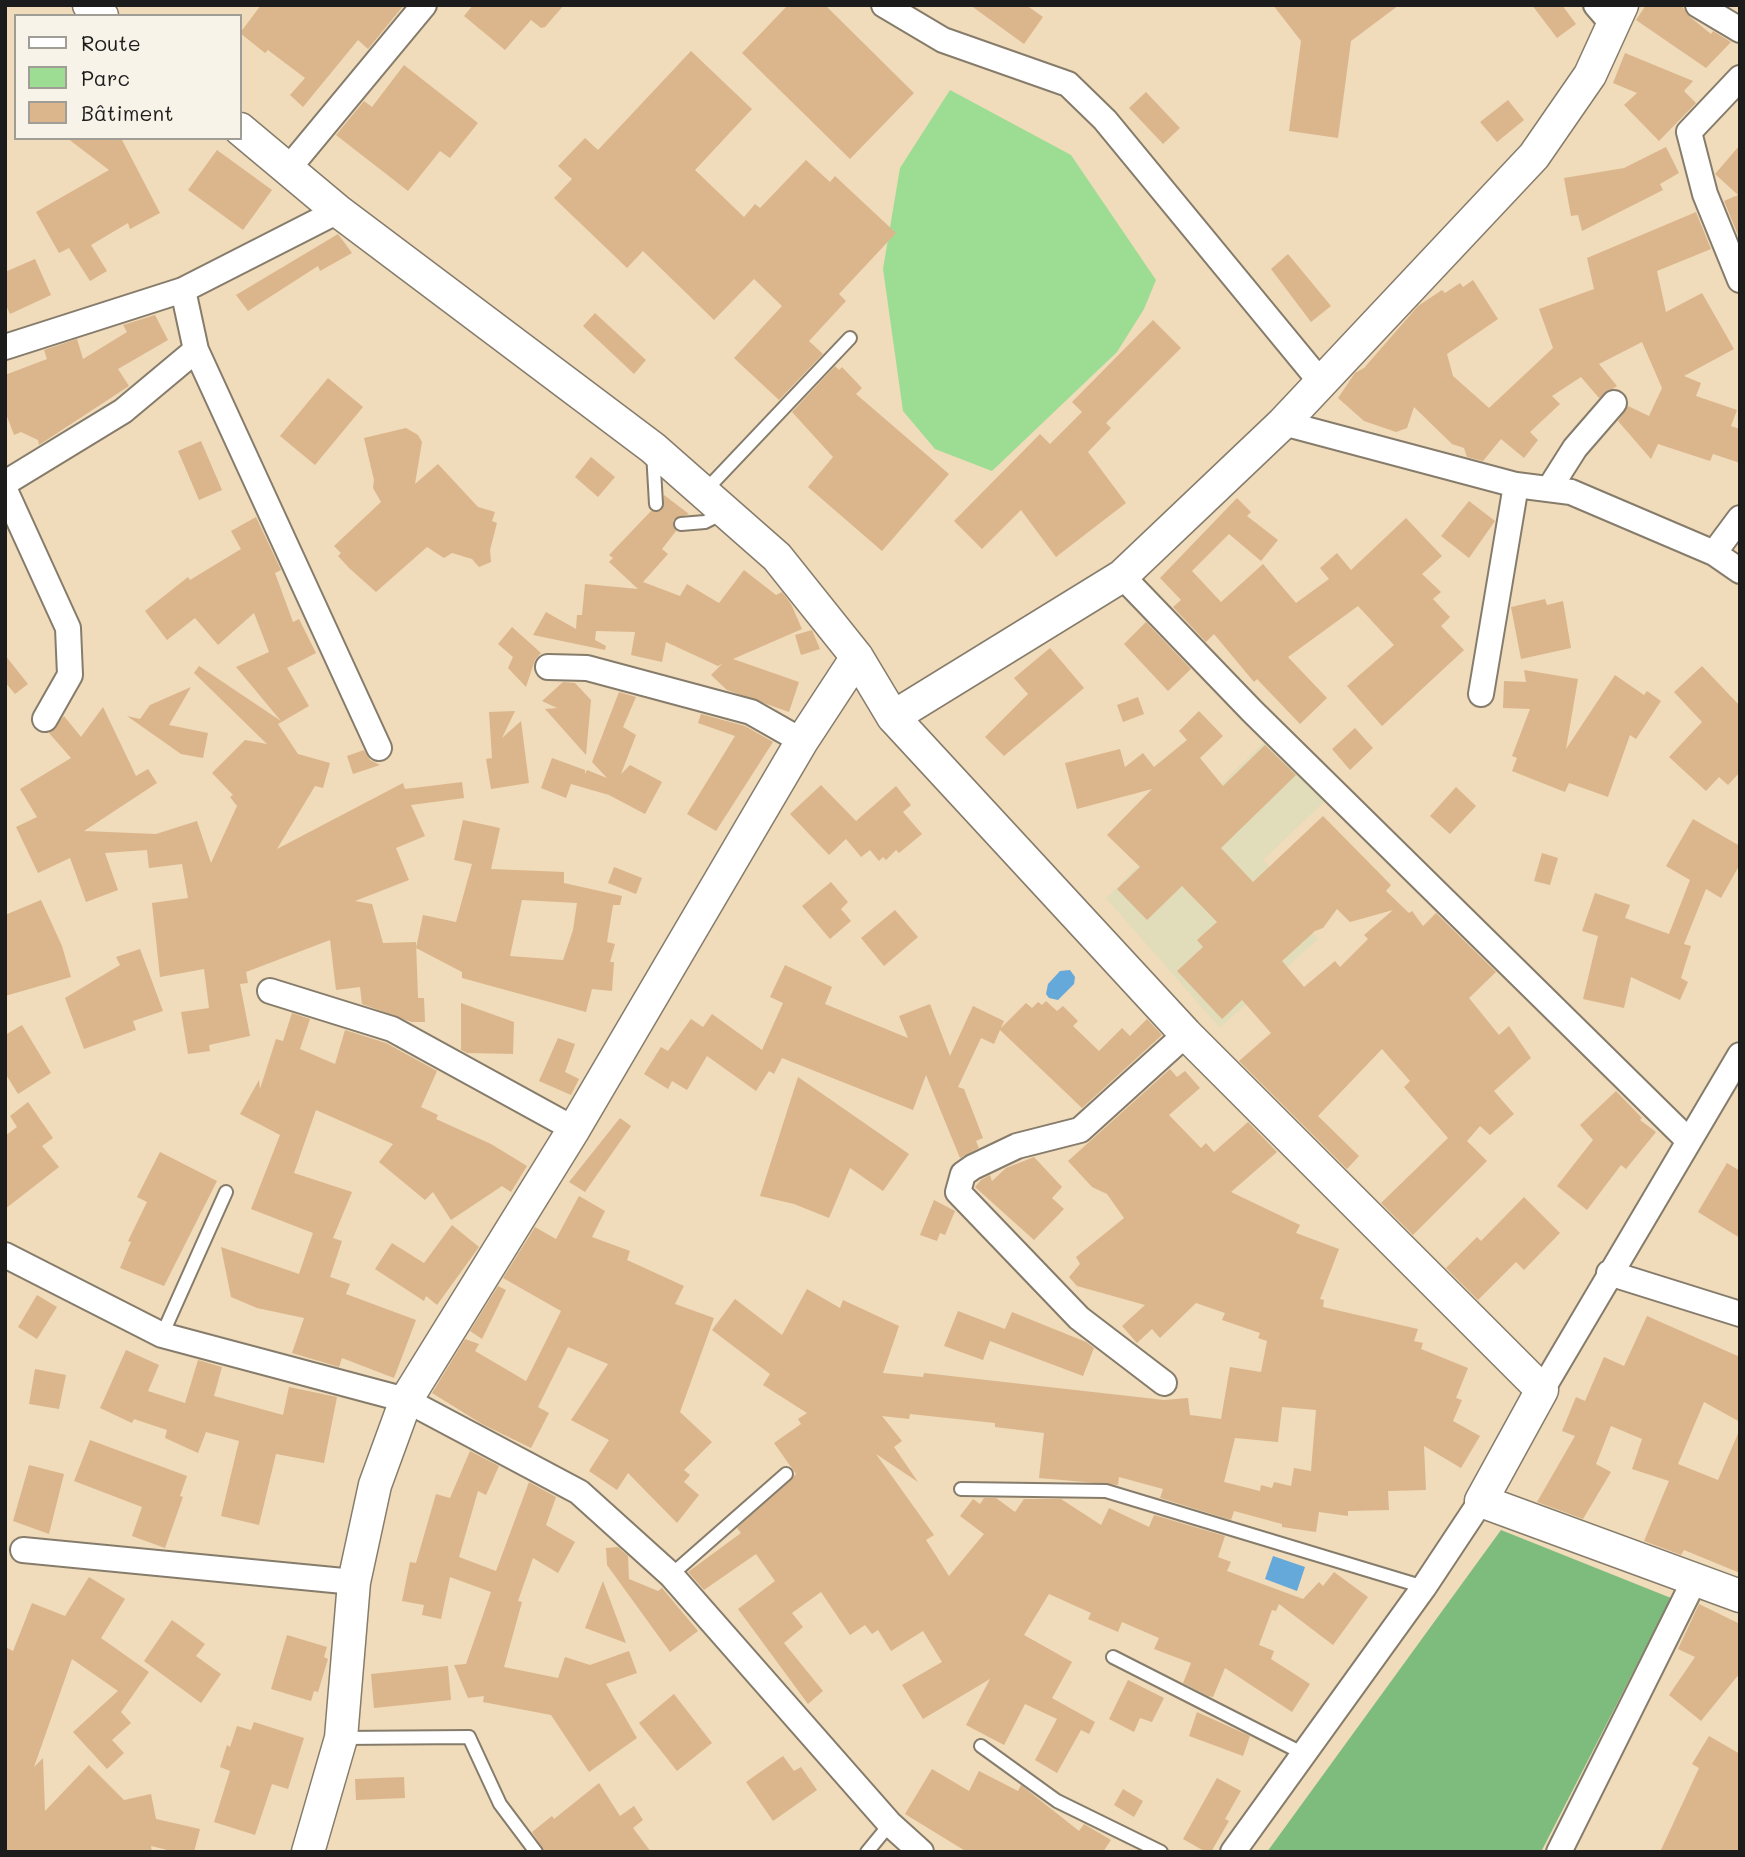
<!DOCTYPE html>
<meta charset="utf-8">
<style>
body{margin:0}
#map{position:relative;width:1745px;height:1857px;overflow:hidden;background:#f0dbba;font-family:Mali,sans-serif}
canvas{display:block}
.frame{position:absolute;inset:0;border:7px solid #1c1c1c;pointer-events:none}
.legend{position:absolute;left:14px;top:14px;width:228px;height:126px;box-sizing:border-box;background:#f7f3e8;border:2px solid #9f9d96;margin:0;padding:9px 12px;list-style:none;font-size:21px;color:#1c1c1c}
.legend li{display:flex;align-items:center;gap:14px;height:35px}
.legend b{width:35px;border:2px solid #9f9d96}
</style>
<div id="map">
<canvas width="1745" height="1857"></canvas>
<div class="frame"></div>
<ul class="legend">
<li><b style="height:9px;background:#fff"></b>Route</li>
<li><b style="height:19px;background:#9cdd93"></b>Parc</li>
<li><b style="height:19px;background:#dbb68c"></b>Bâtiment</li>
</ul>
</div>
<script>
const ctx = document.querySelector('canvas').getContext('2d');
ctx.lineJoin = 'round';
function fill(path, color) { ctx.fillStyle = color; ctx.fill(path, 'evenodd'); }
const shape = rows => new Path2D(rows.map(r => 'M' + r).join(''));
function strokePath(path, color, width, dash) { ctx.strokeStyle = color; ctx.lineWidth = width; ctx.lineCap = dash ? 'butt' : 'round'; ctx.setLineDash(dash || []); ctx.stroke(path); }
fill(shape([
 [1267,739,1326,800,1263,860,1297,894,1286,905,1318,939,1220,1028,1106,898]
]), '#e1dcba');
fill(shape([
 [950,90,1071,155,1156,280,1144,309,1117,352,992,471,935,449,903,411,883,269,900,168]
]), '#9cdd93');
fill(shape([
 [1501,1530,1671,1598,1541,1852,1267,1852]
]), '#7dbc7d');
fill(shape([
 [1070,970,1075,977,1074,984,1058,1000,1049,998,1046,994,1048,984,1060,971],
 [1273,1556,1305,1567,1297,1591,1265,1579]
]), '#65a8da');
fill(shape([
 [261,5,404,5,368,49,358,40,303,107,290,95,305,78,268,50,265,53,240,33],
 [473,5,564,5,545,27,541,28,531,20,505,50,464,16],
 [788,5,825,5,914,93,850,159,742,53],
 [970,5,1026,5,1043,17,1024,44],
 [1273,5,1399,5,1351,41,1338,138,1289,131,1301,41],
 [1532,5,1562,5,1576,24,1557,38],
 [1646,5,1681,5,1690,17,1711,34,1713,31,1731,42,1706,68,1636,20],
 [691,51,752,109,695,170,744,217,755,204,760,208,806,160,830,182,835,176,896,233,839,294,846,301,809,341,823,354,779,400,734,358,782,306,754,279,714,320,643,251,627,268,554,198,572,179,558,166,585,138,598,150],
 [1625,53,1693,81,1684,91,1696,103,1659,141,1624,105,1637,93,1613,83],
 [404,65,478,123,450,158,440,151,408,191,336,135,364,101,372,107],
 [1146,92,1180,128,1163,144,1129,108],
 [1508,100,1524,120,1497,142,1480,122],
 [67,138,121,138,160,213,130,229,128,223,91,245,107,271,90,281,69,248,59,253,36,212,109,170],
 [1740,145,1740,240,1724,201,1738,195,1715,174],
 [1666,147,1679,173,1660,184,1663,190,1582,231,1578,215,1571,216,1564,178,1624,168],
 [217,150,272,190,243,230,188,190],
 [1696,212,1711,249,1657,271,1666,312,1702,293,1734,349,1684,376,1701,383,1696,396,1737,410,1731,426,1740,429,1740,463,1713,454,1710,461,1658,444,1651,459,1618,421,1628,406,1649,416,1662,388,1642,342,1599,364,1617,386,1599,398,1581,377,1552,396,1560,404,1530,432,1538,440,1524,458,1501,439,1483,461,1467,457,1464,448,1452,444,1414,407,1407,428,1396,432,1364,421,1338,398,1355,373,1364,368,1418,306,1442,290,1445,293,1460,283,1463,287,1473,280,1498,319,1447,354,1453,376,1489,408,1553,348,1539,309,1594,289,1587,258],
 [338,234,352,253,320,271,318,266,248,311,236,295],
 [1288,254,1331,306,1311,322,1271,269],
 [35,259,51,295,10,314,5,303,5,272],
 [595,313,646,360,634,374,583,326],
 [155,315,168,340,118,369,129,386,39,445,38,440,21,432,14,435,5,411,5,375,47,359,44,350,77,339,83,359,127,332,123,325],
 [1153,320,1181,348,1106,423,1111,428,1088,452,1126,503,1056,557,1021,510,982,549,954,521,1040,434,1050,444,1082,412,1072,402],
 [835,366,839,370,842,367,862,388,856,394,949,474,882,551,808,487,833,457,792,412],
 [328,378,363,407,315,465,280,436],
 [406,428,418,435,422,442,415,484,438,464,478,507,495,512,492,521,497,523,490,550,491,562,479,567,472,559,452,553,444,558,427,547,376,592,349,568,338,556,341,553,334,546,381,502,373,488,374,480,364,438],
 [201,441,222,490,199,500,178,451],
 [591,457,615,477,598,497,575,477],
 [664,495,689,514,673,520,676,531,662,549,668,554,643,582,680,596,687,584,719,603,744,570,776,595,782,592,791,604,802,629,733,659,799,682,789,712,727,690,711,675,722,664,718,666,666,642,662,662,631,655,635,632,596,631,595,640,606,646,605,650,533,635,546,612,576,629,577,615,582,615,585,584,638,589,609,562,613,558,609,555,651,511,661,511],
 [1237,498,1251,512,1247,516,1278,540,1261,561,1229,534,1192,571,1221,602,1263,564,1296,603,1329,579,1320,568,1337,553,1351,570,1406,518,1442,556,1422,574,1441,592,1433,599,1450,617,1441,626,1464,650,1382,726,1347,686,1394,645,1358,606,1288,657,1327,698,1300,724,1257,679,1254,682,1214,634,1206,642,1173,607,1181,600,1160,578],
 [1469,501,1495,521,1469,558,1441,536],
 [256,517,281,570,275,573,293,622,299,619,316,653,287,668,309,706,278,724,298,754,330,763,323,788,315,786,277,849,403,783,405,789,462,782,464,798,411,805,425,836,396,848,409,880,355,901,372,904,383,943,416,942,418,998,424,998,425,1022,411,1022,362,1004,360,987,336,990,330,940,246,972,248,983,240,984,250,1036,209,1045,210,1051,188,1054,181,1012,209,1008,204,969,160,977,152,903,188,898,182,864,149,868,147,850,105,853,118,890,86,902,70,858,38,873,16,827,37,817,20,789,71,758,49,733,64,716,81,737,103,707,136,776,148,769,157,783,84,831,156,834,197,821,211,863,237,806,230,797,233,795,212,773,245,740,267,744,194,673,199,666,281,721,236,667,269,652,254,613,218,645,195,618,167,640,145,611,188,577,190,580,241,549,231,531],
 [1545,599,1547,605,1563,601,1571,648,1521,659,1511,607],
 [1146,622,1191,669,1168,691,1124,644],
 [512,627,541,653,535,660,526,687,508,668,513,657,498,644],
 [812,630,820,649,801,655,795,635],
 [1050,648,1084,688,1004,756,985,737,1028,694,1014,678],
 [5,655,28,684,15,694,5,682],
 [1702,666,1740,706,1740,772,1728,785,1719,777,1706,791,1669,757,1702,722,1674,692],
 [1524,670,1578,679,1566,749,1615,675,1644,695,1647,691,1661,701,1636,739,1630,735,1608,797,1569,783,1565,792,1512,771,1517,758,1512,756,1530,709,1503,708,1504,681,1526,682],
 [563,682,575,683,591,700,586,755,545,709,557,708,542,701],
 [191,687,169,725,208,733,203,758,181,754,127,716,140,719,150,705],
 [619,692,636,697,623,727,636,735,621,774,630,765,662,782,645,814,609,795,571,784,566,798,541,788,552,758,585,770,585,774,587,770,607,778,592,762],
 [1138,697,1144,714,1123,722,1117,705],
 [515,711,502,738,521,721,529,783,491,789,486,759,492,758,489,712],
 [1199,711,1223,736,1200,758,1223,786,1265,745,1296,775,1221,848,1253,882,1323,816,1391,885,1386,891,1409,913,1412,911,1423,926,1436,913,1496,972,1469,998,1499,1035,1509,1026,1531,1058,1494,1091,1514,1114,1490,1135,1480,1126,1467,1141,1487,1161,1413,1235,1381,1203,1448,1138,1404,1087,1410,1081,1382,1049,1318,1116,1359,1156,1347,1169,1239,1061,1271,1033,1242,1000,1222,1019,1177,971,1203,947,1197,940,1217,922,1182,886,1147,920,1117,889,1140,867,1107,835,1152,789,1077,809,1065,763,1120,749,1125,767,1143,753,1154,767,1187,740,1179,731],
 [1337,909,1350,922,1393,910,1364,935,1368,939,1340,967,1335,961,1304,987,1282,961,1315,931,1323,928],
 [701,714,745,726,773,742,716,831,687,814,735,736,698,723],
 [1355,728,1373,748,1350,770,1332,749],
 [364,750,370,760,380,765,353,774,347,756],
 [821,785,856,821,896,786,911,805,903,812,922,834,899,853,896,850,886,860,883,857,879,861,870,850,861,857,846,839,829,855,790,814],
 [1456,787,1476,806,1450,834,1430,816],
 [1693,819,1740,846,1740,864,1721,898,1706,889,1684,944,1691,946,1681,978,1688,982,1680,1000,1631,977,1624,1008,1583,999,1598,936,1582,931,1595,893,1630,905,1625,918,1669,934,1690,880,1666,866],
 [463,820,500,828,491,869,564,872,564,883,622,896,620,905,613,905,607,942,615,944,610,962,614,962,612,991,592,989,586,1012,462,978,462,972,416,948,423,915,456,922,472,864,454,860],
 [522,900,577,903,573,930,563,960,510,956],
 [1542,853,1558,858,1550,885,1534,881],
 [614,867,642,878,636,894,608,883],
 [831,882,848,902,841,909,851,921,830,939,802,906],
 [41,900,62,946,71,977,5,996,5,915],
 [895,910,918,937,884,966,861,938],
 [140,949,163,1011,133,1021,136,1030,84,1049,65,998,120,965,116,957],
 [785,965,832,987,825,1004,908,1038,899,1016,930,1004,950,1056,973,1006,1004,1021,1001,1028,1026,1003,1032,1008,1038,1002,1042,1005,1046,1001,1057,1011,1063,1006,1078,1021,1073,1026,1099,1051,1122,1028,1130,1036,1147,1019,1162,1035,1082,1108,1000,1030,994,1044,981,1038,958,1087,964,1089,983,1138,976,1141,979,1148,960,1158,926,1075,913,1110,782,1058,774,1074,769,1071,756,1091,707,1056,687,1090,672,1081,668,1089,644,1074,661,1047,668,1051,691,1019,703,1027,712,1014,762,1050,783,1003,770,997],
 [461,1003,514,1022,513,1054,467,1053,461,1050],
 [292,1013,310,1019,300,1049,335,1064,345,1030,386,1043,437,1071,421,1107,438,1115,436,1119,491,1144,527,1166,511,1192,502,1186,451,1220,433,1192,425,1200,379,1162,393,1144,316,1110,294,1173,352,1192,333,1238,342,1241,330,1277,350,1284,346,1294,416,1320,394,1378,342,1358,339,1367,292,1353,304,1318,257,1308,231,1297,221,1247,299,1274,313,1233,251,1209,280,1135,240,1114,259,1080,260,1089,276,1039,283,1041],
 [22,1025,51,1073,18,1094,5,1073,5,1035],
 [558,1038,575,1044,565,1072,579,1079,571,1095,539,1081],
 [1170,1069,1177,1077,1185,1071,1200,1088,1169,1115,1201,1148,1206,1143,1214,1152,1248,1122,1277,1152,1231,1192,1300,1225,1296,1233,1339,1249,1320,1299,1324,1300,1323,1307,1418,1329,1414,1341,1423,1343,1421,1349,1468,1368,1456,1398,1462,1400,1453,1421,1480,1436,1461,1468,1424,1446,1426,1490,1388,1491,1389,1510,1348,1511,1348,1516,1319,1512,1316,1532,1282,1527,1282,1524,1234,1511,1231,1520,1160,1498,1163,1489,1119,1477,1118,1485,1039,1478,1044,1433,995,1427,995,1423,910,1414,909,1419,882,1416,902,1441,894,1447,918,1482,876,1454,934,1535,926,1540,949,1576,984,1534,960,1516,973,1499,980,1504,984,1498,996,1498,1015,1512,1024,1499,1061,1499,1101,1525,1109,1508,1149,1527,1154,1515,1225,1536,1218,1557,1231,1562,1227,1571,1303,1599,1319,1582,1323,1586,1334,1572,1368,1597,1333,1645,1279,1604,1276,1611,1272,1610,1259,1645,1274,1651,1271,1659,1310,1684,1292,1712,1225,1668,1213,1697,1208,1696,1183,1683,1191,1663,1154,1649,1159,1638,1122,1622,1118,1632,1088,1619,1091,1613,1049,1594,1024,1635,1072,1662,1052,1698,1095,1722,1089,1734,1081,1730,1057,1773,1035,1760,1057,1719,1025,1704,1004,1745,966,1725,990,1679,923,1719,902,1685,942,1662,923,1631,891,1651,878,1630,872,1634,865,1625,850,1635,821,1592,792,1613,803,1627,784,1643,823,1691,808,1704,738,1609,775,1581,756,1554,704,1590,688,1572,741,1533,737,1528,796,1474,774,1443,801,1424,798,1419,807,1413,763,1385,770,1374,712,1330,735,1299,782,1335,807,1289,840,1308,843,1300,899,1326,883,1373,923,1377,924,1373,1164,1400,1188,1398,1190,1415,1221,1419,1230,1367,1261,1372,1267,1341,1258,1338,1260,1333,1222,1320,1225,1313,1196,1303,1160,1338,1152,1329,1137,1343,1122,1326,1145,1305,1077,1286,1069,1277,1080,1264,1076,1257,1124,1218,1107,1194,1092,1187,1068,1161],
 [1282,1407,1316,1410,1311,1471,1294,1468,1291,1486,1274,1482,1272,1488,1261,1485,1260,1491,1224,1482,1235,1438,1278,1442],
 [798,1077,909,1154,883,1191,850,1168,829,1218,794,1204,760,1196],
 [1616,1091,1642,1118,1640,1120,1656,1132,1626,1169,1621,1165,1587,1210,1557,1186,1593,1140,1580,1125],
 [28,1102,53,1138,42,1146,59,1167,5,1209,5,1136,17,1127,10,1116],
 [620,1118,631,1126,585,1192,569,1182],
 [160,1152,217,1181,164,1286,120,1268,131,1242,128,1241,147,1202,137,1197],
 [1034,1157,1062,1187,1052,1198,1064,1209,1034,1240,975,1187,981,1180,990,1175,992,1181,1006,1168],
 [1727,1163,1740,1171,1740,1238,1698,1212],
 [579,1196,605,1211,592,1237,630,1251,627,1260,684,1286,675,1304,714,1318,680,1412,712,1442,684,1470,690,1475,684,1482,699,1495,677,1523,628,1473,617,1490,589,1471,609,1440,571,1420,608,1364,568,1347,538,1407,549,1413,531,1448,482,1424,432,1393,465,1339,479,1344,475,1351,526,1381,561,1311,503,1278,535,1227,556,1239],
 [1524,1197,1560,1233,1524,1270,1516,1262,1478,1300,1446,1268,1477,1237,1481,1241],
 [934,1200,955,1211,945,1235,940,1233,937,1241,920,1235],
 [452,1225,479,1247,437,1305,426,1296,424,1301,375,1269,392,1243,424,1263],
 [498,1286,506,1290,482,1339,470,1331],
 [37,1295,57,1307,37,1339,18,1327],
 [958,1311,1005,1329,1012,1312,1086,1342,1094,1348,1083,1376,990,1341,983,1360,944,1346],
 [1647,1316,1740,1357,1740,1422,1704,1402,1678,1464,1718,1480,1740,1429,1740,1573,1684,1550,1681,1555,1644,1541,1669,1481,1632,1469,1642,1439,1611,1426,1596,1464,1611,1472,1583,1519,1537,1502,1575,1436,1562,1431,1576,1397,1585,1401,1604,1357,1624,1366],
 [126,1350,159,1365,148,1391,185,1403,198,1360,222,1367,214,1396,283,1415,289,1387,337,1397,324,1463,276,1454,259,1525,221,1516,239,1441,206,1432,198,1453,165,1438,167,1430,134,1419,132,1423,100,1408],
 [35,1369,66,1375,59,1409,29,1404],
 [90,1440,187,1476,180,1496,183,1497,165,1548,132,1536,142,1507,74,1481],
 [470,1451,499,1466,486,1495,478,1491,459,1557,496,1571,529,1482,556,1497,546,1525,575,1542,558,1573,533,1558,518,1601,522,1602,504,1667,558,1678,565,1657,590,1665,629,1651,637,1673,606,1684,637,1738,589,1772,551,1715,483,1702,484,1696,468,1698,454,1665,466,1664,491,1592,450,1577,441,1619,422,1615,424,1605,402,1601,410,1562,416,1563,436,1494,450,1498],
 [29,1465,64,1474,49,1534,13,1521],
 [618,1547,628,1556,629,1579,658,1591,662,1588,698,1631,670,1652,607,1565,606,1548],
 [89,1577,125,1599,101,1638,149,1672,121,1712,131,1723,112,1740,124,1753,107,1769,73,1732,118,1691,72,1659,34,1767,43,1758,45,1811,89,1765,124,1800,151,1794,156,1819,200,1829,194,1852,176,1852,151,1846,152,1852,5,1852,5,1647,13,1651,32,1603,65,1616],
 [603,1581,626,1643,585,1628],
 [1699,1604,1740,1624,1740,1673,1701,1721,1669,1695,1695,1657,1678,1649],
 [172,1620,205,1644,196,1656,221,1674,201,1703,144,1661],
 [287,1635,327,1647,324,1657,328,1659,318,1692,314,1691,311,1701,271,1689],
 [448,1666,451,1700,374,1708,371,1674],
 [1128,1680,1164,1698,1152,1722,1140,1718,1134,1732,1109,1719],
 [674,1694,712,1743,677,1771,639,1723],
 [1197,1712,1250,1736,1243,1756,1189,1736],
 [254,1722,304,1738,288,1789,272,1784,255,1835,214,1822,230,1771,220,1767,227,1745,230,1747,237,1726,251,1730],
 [1709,1736,1740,1754,1740,1852,1660,1852,1699,1768,1692,1764],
 [783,1756,794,1771,801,1767,817,1790,773,1821,746,1782],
 [932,1769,969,1791,979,1771,1018,1791,1021,1785,1079,1831,1084,1824,1111,1840,1103,1852,967,1852,905,1814],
 [404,1777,405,1798,356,1800,355,1779],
 [1217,1778,1241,1791,1225,1819,1229,1821,1211,1852,1206,1852,1183,1839],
 [599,1783,620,1816,634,1806,643,1820,633,1828,651,1852,545,1852,532,1832,552,1816,554,1819],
 [1123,1789,1143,1801,1134,1817,1114,1805]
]), '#dbb68c');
const service = shape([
 [653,452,656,504],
 [704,492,850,338],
 [681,524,705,522,723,513],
 [162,1335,226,1192],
 [961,1489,1106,1491,1424,1587],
 [671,1575,786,1474],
 [1113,1657,1304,1754],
 [341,1738,469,1737,500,1804,536,1852],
 [981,1746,1057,1801,1161,1852],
 [867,1852,890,1824]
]);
const minor = shape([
 [884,5,943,40,1068,84,1105,120,1320,381],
 [1596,5,1615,27],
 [1698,5,1740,30],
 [1740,78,1689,132,1705,194,1740,280],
 [288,169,424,5],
 [5,347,183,290,338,211],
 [196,350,379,748],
 [1283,423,1516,485,1571,492,1714,553,1740,571],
 [5,483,123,411,196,350,183,290],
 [1549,489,1575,448,1614,403],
 [5,490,68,628,70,675,45,719],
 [1714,553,1740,518],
 [1122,576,1252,711,1688,1140],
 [548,667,587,668,751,712,802,741],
 [1481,694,1516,485],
 [270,991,392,1029,574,1129],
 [5,1255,162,1335,406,1400,579,1492,671,1575,890,1824,921,1852],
 [1609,1273,1740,1314],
 [1164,1383,1079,1318,958,1192,963,1174,973,1167,1017,1146,1080,1130,1186,1034],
 [1542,1390,1740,1055],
 [23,1550,354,1582],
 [1233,1852,1424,1587,1481,1501],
 [1559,1852,1695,1579]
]);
const tertiary = shape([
 [89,5,102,16],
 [240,129,338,211,653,448,777,557,857,657,893,717,1186,1034,1542,1390,1481,1501,1740,1596],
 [893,717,1122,576,1283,423,1534,156,1590,75,1622,5],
 [308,1852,341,1738,354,1582,375,1485,406,1400,574,1129,802,741,857,657]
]);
strokePath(service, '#867c6b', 16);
strokePath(minor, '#867c6b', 28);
strokePath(tertiary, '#867c6b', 35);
strokePath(service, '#fff', 12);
strokePath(minor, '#fff', 24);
strokePath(tertiary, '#fff', 32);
</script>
